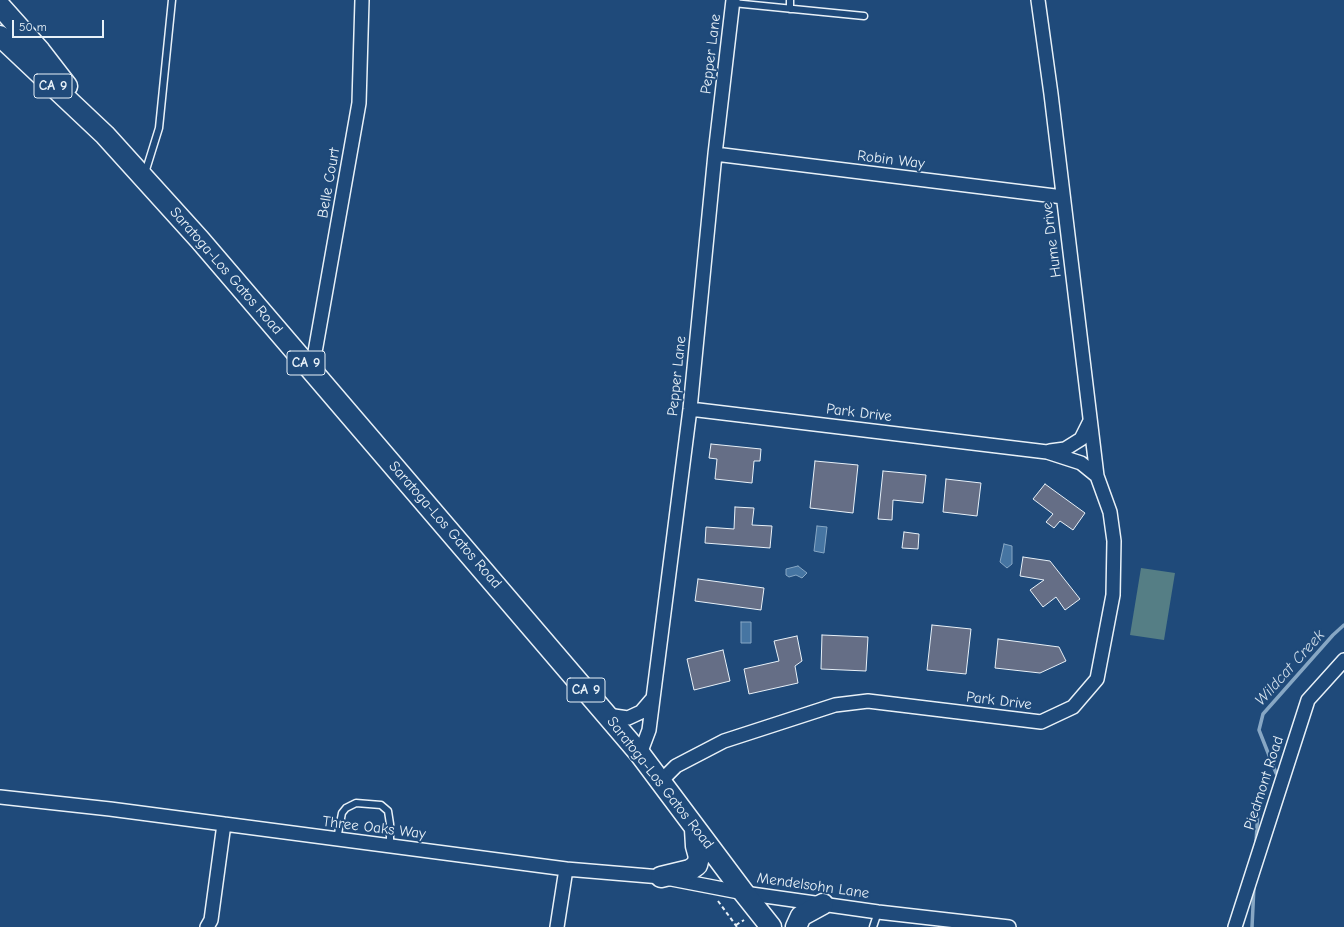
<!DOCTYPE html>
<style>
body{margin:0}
#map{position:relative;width:1344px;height:927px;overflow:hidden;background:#1f4a7a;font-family:"Comic Neue",sans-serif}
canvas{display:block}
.scale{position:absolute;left:12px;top:20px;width:92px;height:18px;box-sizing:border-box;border:2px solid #e8f1f8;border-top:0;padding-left:5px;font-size:12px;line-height:14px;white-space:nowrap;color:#e8f1f8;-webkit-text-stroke:3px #1f4a7a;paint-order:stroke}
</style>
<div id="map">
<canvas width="1344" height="927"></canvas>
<div class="scale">50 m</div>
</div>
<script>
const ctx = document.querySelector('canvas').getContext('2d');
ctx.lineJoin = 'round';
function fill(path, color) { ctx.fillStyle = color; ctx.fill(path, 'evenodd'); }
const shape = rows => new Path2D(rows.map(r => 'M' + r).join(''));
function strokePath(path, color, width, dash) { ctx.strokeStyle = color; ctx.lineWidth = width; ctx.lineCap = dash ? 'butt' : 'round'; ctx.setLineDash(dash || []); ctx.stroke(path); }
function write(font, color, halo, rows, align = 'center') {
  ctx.font = font + ' "Comic Neue",sans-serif'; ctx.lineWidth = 4; ctx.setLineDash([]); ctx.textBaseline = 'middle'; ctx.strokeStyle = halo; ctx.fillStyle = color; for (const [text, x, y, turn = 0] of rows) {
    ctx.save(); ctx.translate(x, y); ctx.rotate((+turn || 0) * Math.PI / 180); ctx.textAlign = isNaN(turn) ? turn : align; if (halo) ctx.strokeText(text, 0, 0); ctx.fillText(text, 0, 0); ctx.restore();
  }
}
fill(shape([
 [1141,568,1175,573,1164,640,1130,635]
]), '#557e85');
const water = shape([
 [817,526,827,527,824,553,814,551,817,526],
 [1004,544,1012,546,1012,564,1007,568,1000,562,1004,544],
 [798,566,807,573,802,578,796,575,789,577,786,575,786,569,798,566],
 [741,622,751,622,751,643,741,643,741,622]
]);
fill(water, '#4675a2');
strokePath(water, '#87a7c4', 1);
strokePath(shape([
 [1276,773,1259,730,1263,714,1333,635,1344,625],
 [1256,842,1258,811],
 [1252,927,1254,886]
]), '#87a7c4', 3.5);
const building = shape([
 [711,444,761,449,760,461,754,461,752,483,715,479,717,459,709,458,711,444],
 [815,461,858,465,853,513,810,508,815,461],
 [883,471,926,475,923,503,893,500,892,520,878,519,883,471],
 [946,479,981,483,977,516,943,512,946,479],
 [1045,484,1085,513,1073,530,1060,521,1054,528,1046,522,1053,514,1033,499,1045,484],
 [735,507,754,508,752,525,772,526,770,548,705,543,706,527,734,529,735,507],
 [904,532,919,534,918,549,902,548,904,532],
 [1023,557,1050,561,1080,599,1065,610,1056,597,1043,607,1030,590,1044,580,1020,576,1023,557],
 [698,579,764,588,761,610,695,601,698,579],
 [932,625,971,629,966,674,927,670,932,625],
 [822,635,868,637,866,671,821,669,822,635],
 [797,636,802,661,795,666,798,683,749,694,744,669,779,661,774,641,797,636],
 [998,639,1059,647,1066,661,1040,673,995,668,998,639],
 [723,650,730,681,694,690,687,659,723,650]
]);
fill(building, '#656e86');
strokePath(building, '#e8f1f8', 1);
const service = shape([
 [790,0,790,9],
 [733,3,864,16],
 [145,173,159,128,172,0],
 [337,839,342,813,346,808,356,803,381,805,388,811,390,824,390,846],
 [873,927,878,912]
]);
const minor = shape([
 [1038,0,1051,94,1097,476],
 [715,154,1063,197],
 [312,369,359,103,362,0],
 [1050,451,1065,449,1081,439,1090,421],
 [607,715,628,718,641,712,653,698],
 [640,754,649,730,690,409,715,154,733,0],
 [661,781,676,766,724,741,835,705,868,701,1041,722,1073,707,1097,679,1113,595,1114,541,1110,512,1097,476,1081,463,1047,452,690,409],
 [0,797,110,809,566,869,661,877,744,893,878,912,1009,927],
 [207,927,211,920,224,824],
 [557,927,566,869],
 [1235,927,1308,700,1344,660]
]);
const primary = shape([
 [0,6,40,51,67,86],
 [0,36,105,135,200,240,640,754,744,893,771,927],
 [661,877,690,870,697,865,699,857,696,846,695,829],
 [796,927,801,916,823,904]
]);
strokePath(service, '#e8f1f8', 9);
strokePath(minor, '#e8f1f8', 16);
strokePath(primary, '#e8f1f8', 23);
strokePath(shape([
 [718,901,737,927],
 [736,925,744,920]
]), '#e8f1f8', 2, [4, 3]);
strokePath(service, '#1f4a7a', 6);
strokePath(minor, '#1f4a7a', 13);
strokePath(primary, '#1f4a7a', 20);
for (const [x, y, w] of [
 [53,86,38],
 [306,363,38],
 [586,690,38]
]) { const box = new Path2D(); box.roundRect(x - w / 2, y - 12, w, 24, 3); ctx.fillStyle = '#1f4a7a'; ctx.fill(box); strokePath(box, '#e8f1f8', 1); }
write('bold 14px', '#e8f1f8', null, [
 ["CA 9",53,86],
 ["CA 9",306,363],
 ["CA 9",586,690]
]);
write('15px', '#e8f1f8', '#1f4a7a', [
 ["Pepper Lane",711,54,-83],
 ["Robin Way",891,160,7],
 ["Belle Court",329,183,-80],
 ["Hume Drive",1052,240,-97],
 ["Saratoga-Los Gatos Road",226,271,49],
 ["Pepper Lane",677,376,-84],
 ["Park Drive",859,413,7],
 ["Saratoga-Los Gatos Road",445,525,49],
 ["Park Drive",999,701,7],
 ["Saratoga-Los Gatos Road",660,783,52],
 ["Piedmont Road",1264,783,-72],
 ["Three Oaks Way",374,828,7],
 ["Mendelsohn Lane",813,886,8]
]);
write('italic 16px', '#d0deeb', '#1f4a7a', [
 ["Wildcat Creek",1290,668,-48]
]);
</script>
